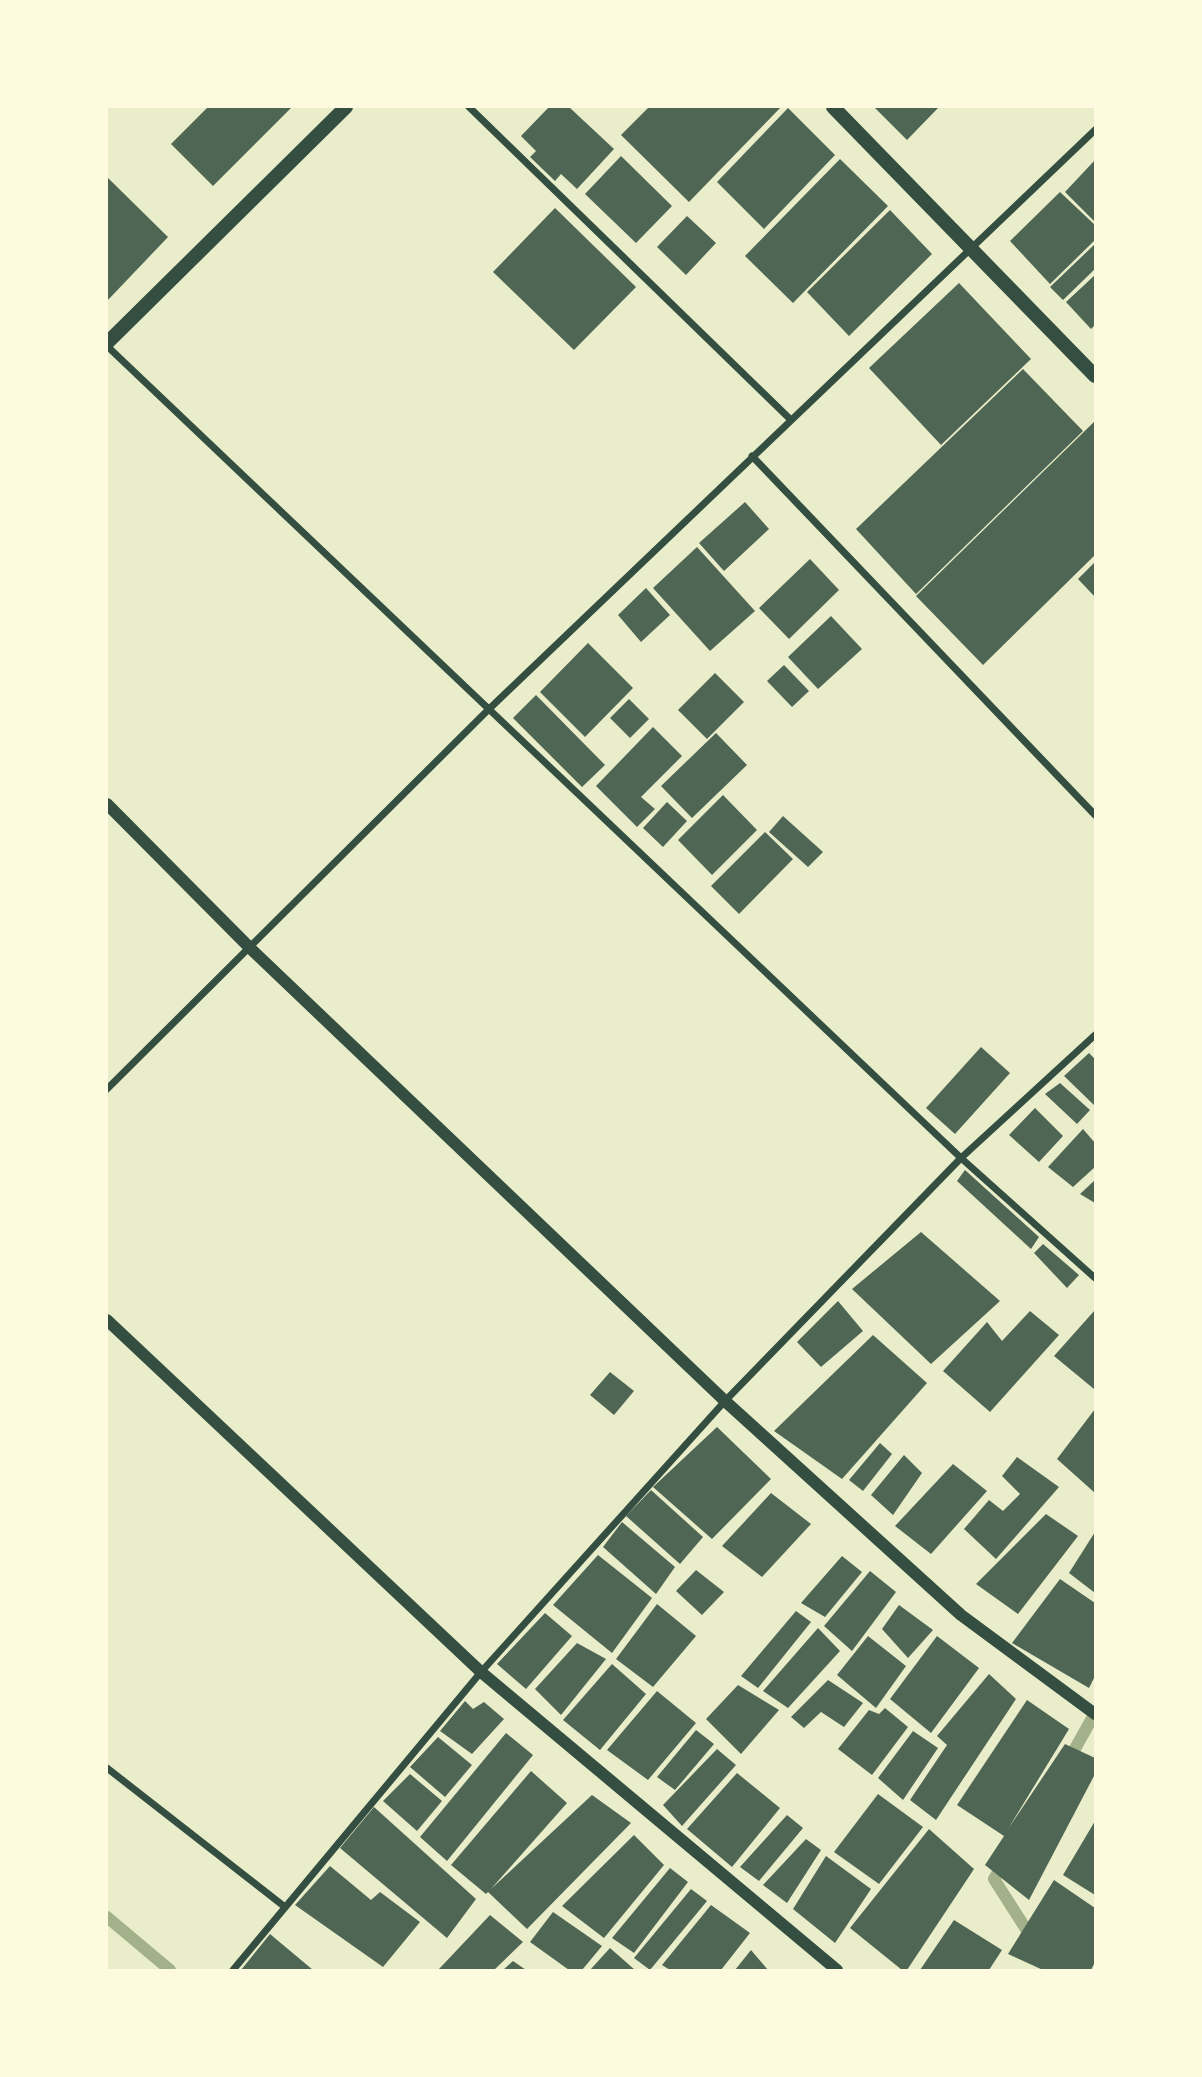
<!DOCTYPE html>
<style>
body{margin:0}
#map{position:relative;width:1202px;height:2077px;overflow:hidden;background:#e9edc9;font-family:"IBM Plex Serif",serif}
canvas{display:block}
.frame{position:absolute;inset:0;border:108px solid #fefae0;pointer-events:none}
</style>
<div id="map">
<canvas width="1202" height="2077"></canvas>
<div class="frame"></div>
</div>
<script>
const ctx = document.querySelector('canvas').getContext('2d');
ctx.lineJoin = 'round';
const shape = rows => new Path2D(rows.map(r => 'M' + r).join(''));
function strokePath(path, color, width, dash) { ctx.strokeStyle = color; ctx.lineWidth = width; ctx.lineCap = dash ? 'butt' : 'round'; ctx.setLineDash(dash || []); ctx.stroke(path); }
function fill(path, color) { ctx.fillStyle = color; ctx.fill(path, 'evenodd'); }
strokePath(shape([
 [1067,1763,1095,1713],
 [1005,1861,994,1879,1033,1940],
 [107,1917,170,1970]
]), '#a3b18a', 12);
fill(shape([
 [208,107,292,107,213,186,171,144],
 [549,107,569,107,614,149,577,189,561,174,555,181,530,157,536,151,521,136],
 [649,107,781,107,689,202,621,135],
 [874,107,939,107,907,140],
 [788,108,835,155,764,229,717,182],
 [621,156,672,206,636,243,585,194],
 [840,159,888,206,793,303,745,256],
 [1095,160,1095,222,1065,192],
 [107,177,168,237,107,301],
 [1060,192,1095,225,1095,240,1050,284,1010,241],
 [555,208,636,287,574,350,493,272],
 [890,210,932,254,849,336,807,292],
 [687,216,716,243,686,275,657,247],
 [1095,244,1095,269,1063,300,1050,287],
 [1095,275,1095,325,1091,329,1066,302],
 [959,283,1031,359,941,445,869,368],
 [1023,369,1083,431,916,594,856,529],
 [1094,422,1095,555,983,665,916,596],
 [745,502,769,529,724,571,699,543],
 [697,547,755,611,710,651,653,588],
 [810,559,839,590,789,639,759,608],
 [1095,562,1095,597,1078,579],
 [646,588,670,615,641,642,618,615],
 [831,616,862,649,818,689,788,657],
 [588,643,633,688,585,737,540,692],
 [784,665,809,691,792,707,767,681],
 [715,673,744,702,707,739,678,710],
 [536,695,605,765,582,787,513,718],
 [629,699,649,719,630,738,610,718],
 [653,727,682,756,641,797,655,809,637,827,596,786],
 [716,733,747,765,692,818,661,786],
 [723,795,757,830,712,875,678,840],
 [667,802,687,821,663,847,643,828],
 [783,816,823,852,808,867,769,832],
 [765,832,793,859,739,914,711,886],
 [981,1047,1010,1073,955,1134,926,1108],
 [1089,1053,1095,1059,1094,1105,1064,1076],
 [1060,1083,1090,1110,1077,1124,1045,1094],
 [1035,1108,1063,1136,1039,1162,1009,1135],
 [1083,1129,1095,1143,1095,1167,1073,1187,1048,1167],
 [965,1170,1039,1237,1031,1249,957,1181],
 [1095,1180,1095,1203,1080,1194],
 [921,1232,1000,1301,931,1364,852,1289],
 [1043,1244,1079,1275,1067,1288,1034,1253],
 [838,1301,863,1331,821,1367,797,1342],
 [1095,1310,1095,1387,1094,1389,1054,1356],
 [1030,1311,1059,1335,990,1412,943,1371,987,1322,1002,1341],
 [873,1335,927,1383,842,1479,774,1431],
 [610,1372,634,1391,614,1415,590,1395],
 [1095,1409,1095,1493,1057,1459],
 [717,1427,771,1479,712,1539,653,1487],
 [880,1443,892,1454,863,1491,849,1480],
 [904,1455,922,1473,893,1515,871,1495],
 [1017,1457,1059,1487,996,1559,964,1529,989,1500,1003,1511,1020,1494,1002,1476],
 [953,1464,987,1491,931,1554,895,1526],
 [651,1490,703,1537,680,1564,626,1516],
 [771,1493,811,1524,762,1577,722,1546],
 [1046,1514,1078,1536,1018,1614,976,1584],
 [622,1522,675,1567,656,1594,603,1547],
 [1095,1532,1095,1593,1069,1573],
 [598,1555,652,1598,612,1653,553,1605],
 [842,1556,862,1572,825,1617,801,1603],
 [696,1570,724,1592,702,1615,676,1591],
 [870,1571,896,1592,852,1651,824,1626],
 [1060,1579,1095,1603,1095,1676,1089,1688,1012,1643],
 [657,1604,696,1636,653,1687,616,1659],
 [899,1605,933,1630,908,1658,882,1629],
 [796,1611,811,1622,758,1688,741,1676],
 [545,1613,572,1636,526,1689,497,1664],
 [818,1628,840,1651,788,1708,763,1691],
 [868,1636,906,1666,876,1708,837,1675],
 [937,1636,979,1668,931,1733,890,1699],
 [577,1643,606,1659,561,1715,535,1689],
 [612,1664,646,1694,600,1750,563,1720],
 [989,1674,1016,1699,936,1820,910,1800,947,1745,937,1736],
 [828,1680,863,1703,844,1727,821,1712,804,1728,791,1717],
 [738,1685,779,1710,741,1754,706,1719],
 [657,1691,696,1723,648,1780,607,1750],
 [1027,1700,1069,1729,1008,1829,1065,1744,1095,1758,1095,1774,1029,1900,985,1865,1004,1836,957,1805],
 [465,1701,473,1709,484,1702,504,1719,472,1754,440,1731],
 [885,1708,908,1727,872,1775,838,1749,869,1710,879,1714],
 [696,1730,714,1744,675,1790,657,1777],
 [913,1731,938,1748,903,1800,878,1778],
 [506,1733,533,1755,447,1861,420,1837],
 [438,1737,472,1765,445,1797,410,1767],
 [717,1749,736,1765,682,1826,663,1805],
 [531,1771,567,1803,491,1889,592,1795,631,1823,527,1929,488,1892,486,1894,451,1865],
 [737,1773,780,1808,732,1867,687,1829],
 [410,1774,442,1801,417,1831,383,1801],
 [878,1794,923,1827,879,1884,834,1852],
 [374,1807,476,1899,447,1938,340,1848],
 [787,1815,803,1828,759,1881,740,1867],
 [1095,1821,1095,1895,1063,1875],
 [929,1829,974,1869,907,1970,902,1970,850,1928],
 [634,1835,664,1865,604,1938,562,1906],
 [806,1839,821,1850,787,1903,763,1885],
 [826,1856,871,1889,835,1943,793,1909],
 [330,1866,371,1900,380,1892,420,1922,383,1967,295,1905],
 [670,1868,688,1882,634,1953,612,1938],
 [1054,1880,1095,1908,1095,1962,1091,1970,1043,1970,1008,1954],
 [691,1889,707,1901,650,1970,634,1958],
 [711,1905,750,1933,721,1970,670,1970,662,1965],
 [553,1912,602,1946,582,1970,569,1970,530,1942],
 [490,1915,523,1942,494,1970,439,1969],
 [954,1920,1002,1950,989,1970,920,1970],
 [270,1934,313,1970,241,1970],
 [610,1948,635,1970,590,1970],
 [751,1950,768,1970,735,1970],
 [513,1961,526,1970,503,1970]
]), '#4f6655');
strokePath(shape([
 [469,107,790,419],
 [107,346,961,1158,1095,1278],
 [752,456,1095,815],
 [107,1089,488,710,1095,130],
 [107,1768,285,1907],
 [233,1970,481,1672,725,1401,961,1158,1095,1035]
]), '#344e41', 7);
strokePath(shape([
 [107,804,251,949,725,1401,961,1615,1095,1714],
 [107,1320,481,1672,837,1970]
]), '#344e41', 12);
strokePath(shape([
 [833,107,1095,376],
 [107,343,346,107]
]), '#344e41', 14);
</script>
